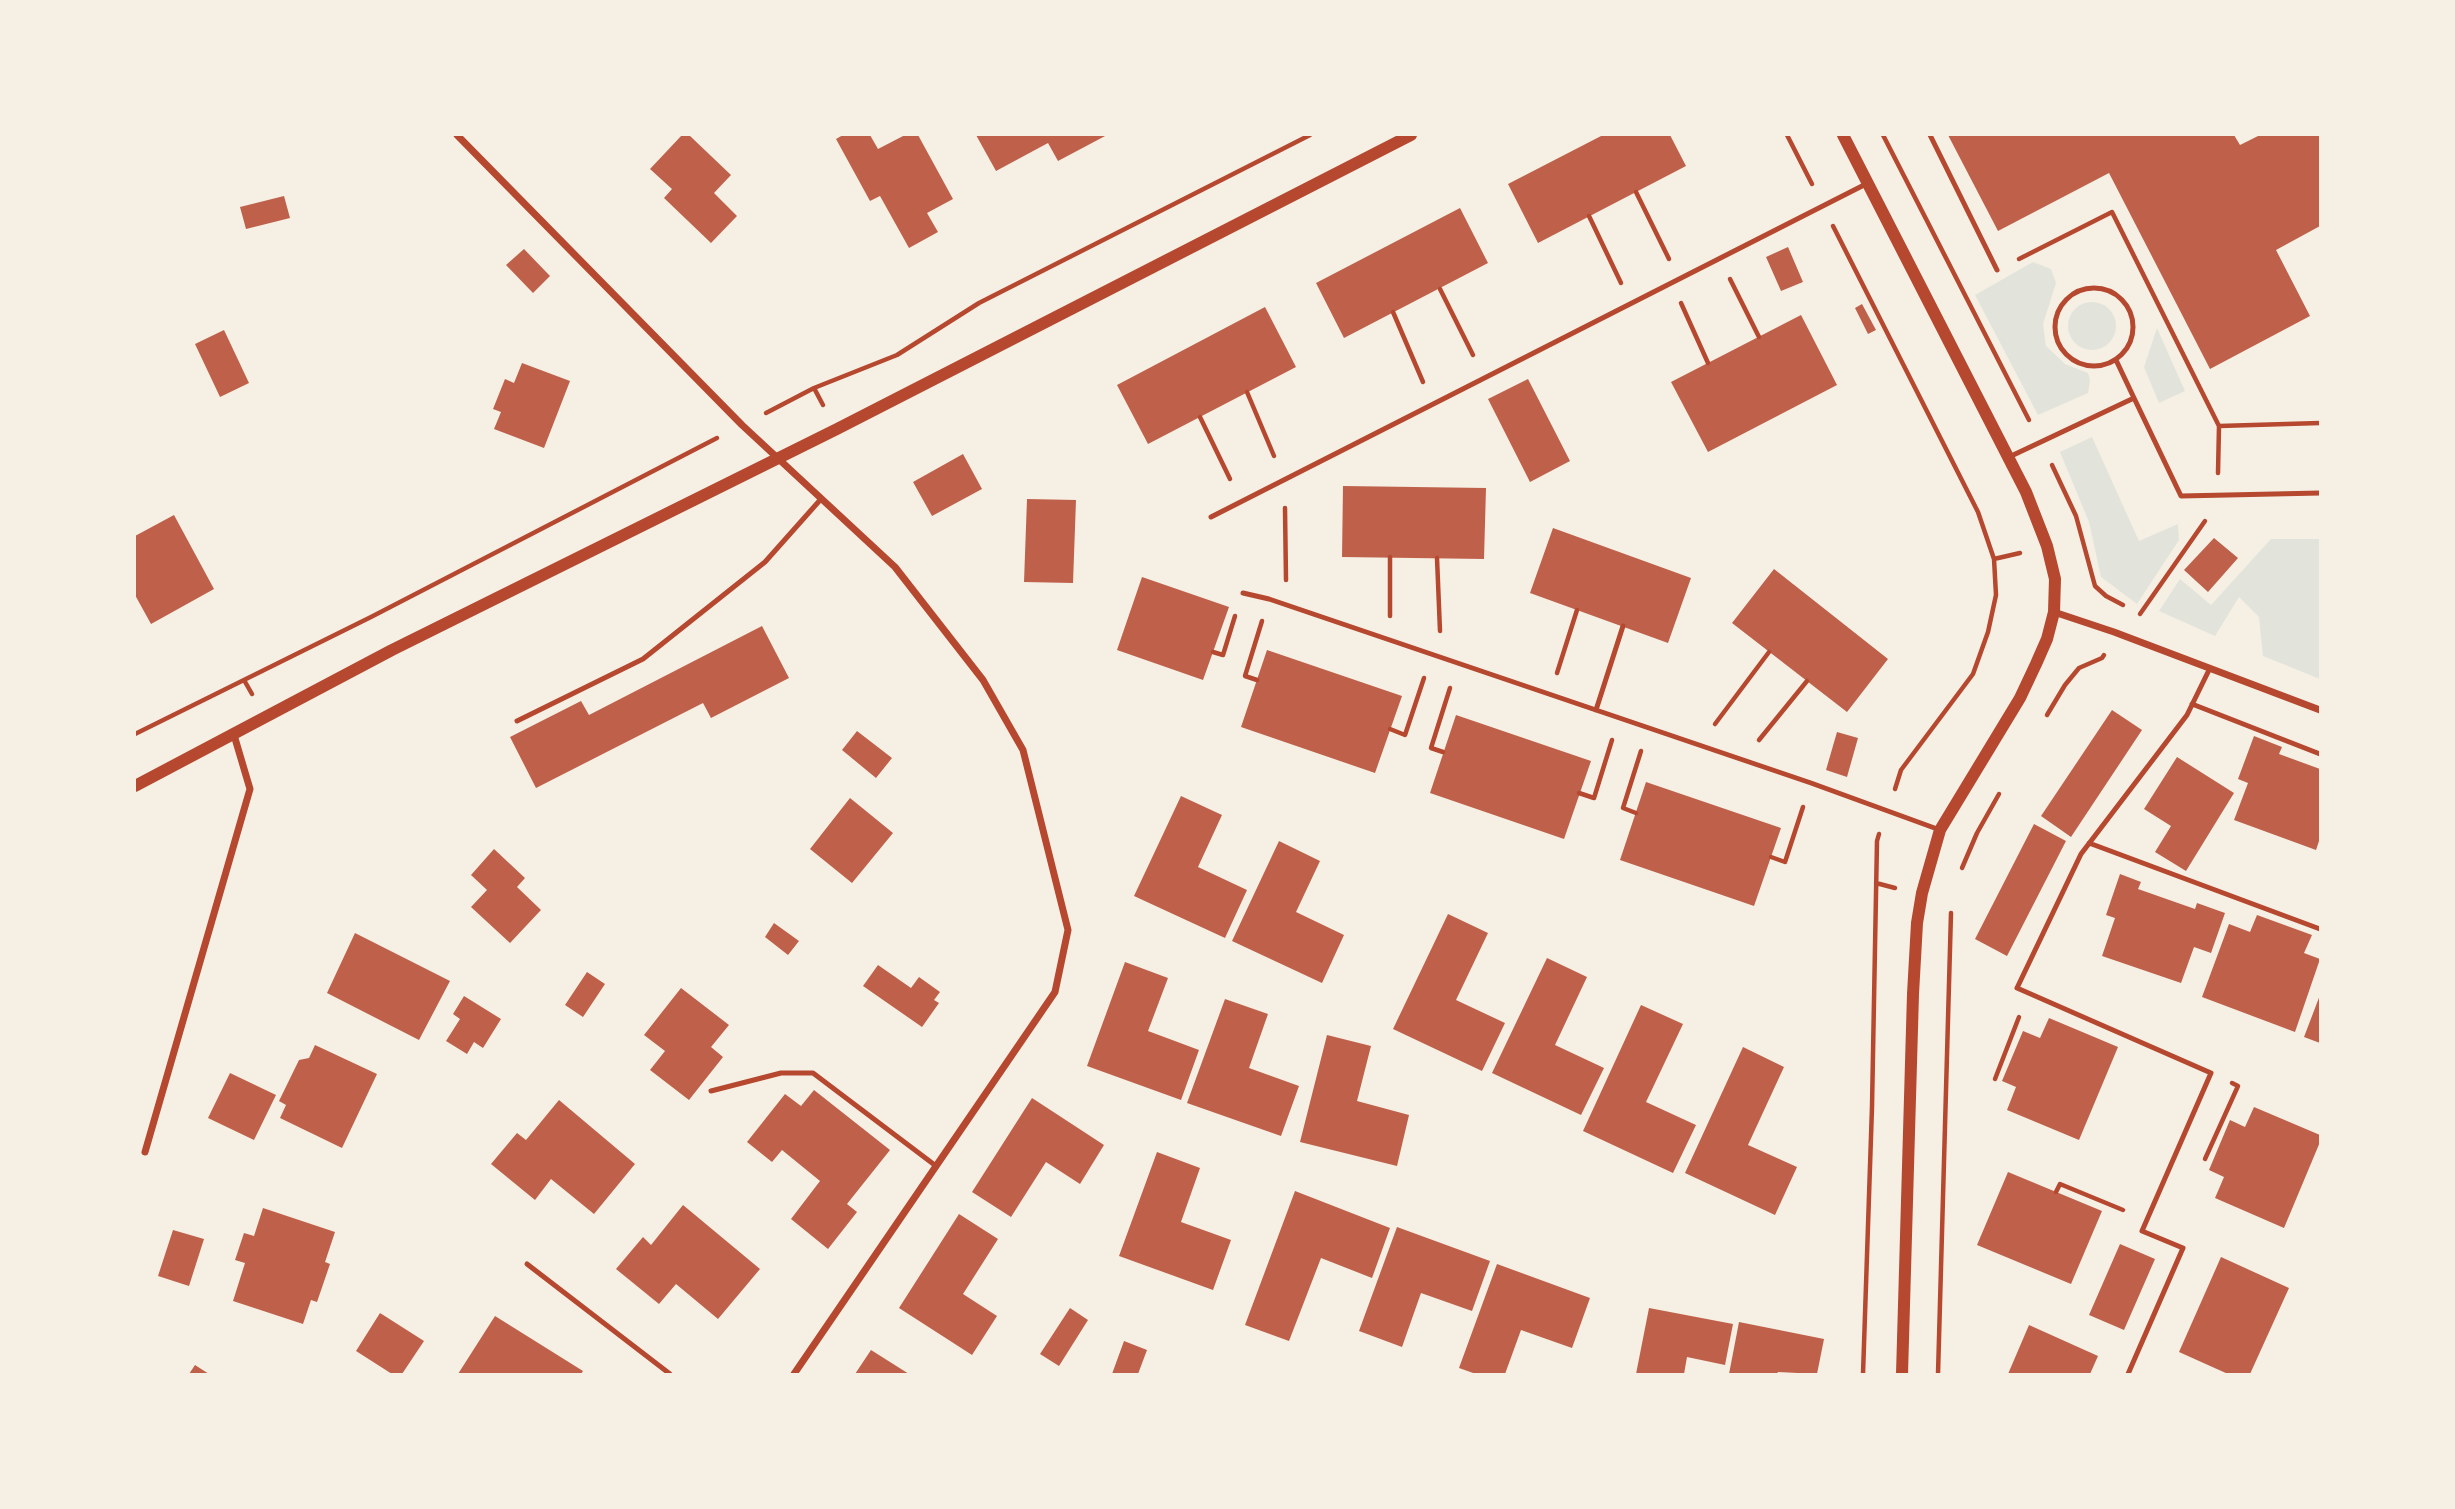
<!DOCTYPE html>
<style>
body{margin:0}
#map{position:relative;width:2455px;height:1509px;overflow:hidden;background:#f6efe4;font-family:"Noto Sans",sans-serif}
canvas{display:block}
.frame{position:absolute;inset:0;border:136px solid #f6efe4;pointer-events:none}
</style>
<div id="map">
<canvas width="2455" height="1509"></canvas>
<div class="frame"></div>
</div>
<script>
const ctx = document.querySelector('canvas').getContext('2d');
ctx.lineJoin = 'round';
function fill(path, color) { ctx.fillStyle = color; ctx.fill(path, 'evenodd'); }
const shape = rows => new Path2D(rows.map(r => 'M' + r).join(''));
function strokePath(path, color, width, dash) { ctx.strokeStyle = color; ctx.lineWidth = width; ctx.lineCap = dash ? 'butt' : 'round'; ctx.setLineDash(dash || []); ctx.stroke(path); }
fill(shape([
 [2033,262,2051,269,2056,283,2043,324,2046,346,2065,364,2088,373,2090,380,2088,393,2038,415,1975,295],
 '2068 326a24 24 0 1 1 48 0a24 24 0 1 1-48 0Z',
 [2157,328,2185,391,2159,403,2144,367],
 [2092,437,2139,541,2178,524,2179,540,2137,604,2101,577,2089,522,2060,452],
 [2271,539,2320,539,2320,679,2263,656,2259,617,2239,597,2215,636,2159,611,2180,579,2211,605]
]), '#e2e4dc');
fill(shape([
 [682,135,689,135,731,175,714,193,737,216,711,243,664,198,672,189,650,169],
 [843,135,870,135,878,149,905,135,918,135,953,199,927,213,938,232,909,248,880,196,870,201,836,139],
 [976,135,1107,135,1058,161,1048,143,996,171],
 [1603,135,1670,135,1686,166,1538,243,1508,184],
 [1948,135,2234,135,2240,145,2260,135,2320,135,2320,226,2276,250,2310,316,2210,369,2109,173,1998,231],
 [284,196,290,218,246,229,240,207],
 [1460,208,1488,263,1344,338,1316,283],
 [1788,247,1803,282,1781,291,1766,257],
 [524,249,550,276,533,293,506,265],
 [1862,304,1876,330,1868,334,1855,308],
 [1265,307,1296,367,1148,444,1117,385],
 [1801,315,1837,385,1708,452,1671,382],
 [224,330,249,383,220,397,195,344],
 [522,363,570,381,544,448,494,429,501,412,493,409,505,379,514,383],
 [1528,379,1570,461,1530,482,1488,399],
 [963,454,982,489,932,516,913,482],
 [1343,486,1486,488,1484,559,1342,557],
 [1027,499,1076,500,1073,583,1024,582],
 [174,515,214,589,151,624,135,595,135,536],
 [1553,528,1691,578,1668,643,1530,593],
 [2214,538,2238,558,2208,592,2184,570],
 [1774,569,1888,659,1847,712,1732,623],
 [1142,577,1229,607,1203,680,1117,650],
 [762,626,789,678,711,718,703,703,536,788,510,737,581,701,589,715],
 [1267,650,1402,696,1375,773,1241,727],
 [2112,710,2142,730,2071,837,2041,816],
 [1456,715,1591,761,1564,839,1430,793],
 [857,731,892,758,876,778,842,750],
 [1837,732,1858,738,1847,777,1826,770],
 [2254,736,2282,747,2279,754,2320,769,2320,838,2316,850,2234,820,2248,783,2238,779],
 [2177,757,2234,793,2186,871,2155,852,2171,826,2144,809],
 [1646,782,1781,828,1754,906,1620,860],
 [1181,796,1222,815,1198,867,1247,890,1225,938,1134,896],
 [850,798,893,833,852,883,810,849],
 [2034,824,2066,841,2007,956,1975,939],
 [1279,841,1320,861,1296,912,1344,935,1322,983,1232,941],
 [494,849,525,878,517,887,541,910,510,943,471,907,487,890,471,875],
 [2120,874,2141,882,2138,889,2195,909,2197,903,2225,913,2211,953,2194,947,2181,983,2102,956,2115,918,2106,915],
 [1448,914,1488,933,1456,1000,1505,1023,1482,1071,1393,1029],
 [2257,915,2312,935,2304,953,2320,959,2295,1032,2202,997,2229,924,2250,932],
 [774,923,799,941,788,955,765,937],
 [355,933,450,981,419,1040,327,993],
 [1547,958,1587,977,1555,1045,1604,1068,1581,1115,1492,1073],
 [1125,962,1168,978,1148,1031,1199,1050,1181,1100,1087,1066],
 [878,965,911,988,919,977,940,992,934,1000,939,1003,922,1027,863,986],
 [587,972,605,984,583,1017,565,1005],
 [681,988,729,1025,711,1047,723,1057,689,1100,650,1070,665,1051,644,1035],
 [2320,995,2320,1043,2304,1037],
 [464,996,501,1019,483,1048,474,1042,467,1054,446,1041,460,1019,453,1014],
 [1225,999,1268,1014,1249,1068,1299,1086,1281,1136,1187,1103],
 [1641,1005,1683,1024,1646,1102,1696,1125,1673,1173,1583,1131],
 [2049,1018,2118,1047,2079,1140,2007,1110,2016,1087,2002,1081,2023,1031,2040,1038],
 [1327,1035,1371,1046,1357,1101,1409,1115,1397,1166,1300,1142],
 [315,1045,377,1074,342,1148,280,1118,286,1105,279,1101,299,1060,309,1058],
 [1743,1047,1784,1067,1748,1145,1797,1167,1775,1215,1685,1173],
 [230,1073,276,1095,254,1140,208,1118],
 [814,1090,890,1150,847,1204,857,1212,828,1249,791,1219,820,1181,782,1150,772,1162,747,1142,785,1094,801,1106],
 [1032,1098,1104,1145,1080,1184,1046,1162,1011,1217,972,1192],
 [559,1100,635,1164,594,1214,551,1179,535,1200,491,1164,517,1133,526,1140],
 [2254,1107,2320,1135,2320,1142,2284,1228,2215,1198,2224,1177,2209,1170,2230,1120,2245,1127],
 [1157,1152,1200,1168,1181,1222,1231,1240,1213,1290,1119,1256],
 [2008,1172,2102,1211,2071,1284,1977,1245],
 [1295,1191,1390,1228,1372,1278,1321,1258,1289,1341,1245,1325],
 [683,1205,760,1269,718,1319,676,1284,659,1304,616,1269,643,1237,651,1245],
 [263,1208,335,1232,325,1262,330,1264,317,1302,311,1300,303,1324,233,1301,245,1263,235,1260,244,1233,254,1236],
 [959,1214,998,1239,963,1294,997,1316,972,1355,899,1308],
 [1397,1227,1490,1261,1472,1311,1421,1293,1402,1347,1359,1331],
 [173,1230,204,1239,189,1286,158,1276],
 [2120,1244,2155,1259,2124,1330,2089,1315],
 [2221,1257,2289,1288,2250,1374,2228,1374,2179,1352],
 [1497,1264,1590,1298,1572,1348,1521,1330,1505,1374,1476,1374,1459,1368],
 [1070,1308,1088,1320,1059,1366,1040,1354],
 [1649,1308,1733,1324,1725,1365,1687,1357,1684,1374,1636,1374],
 [380,1313,424,1341,402,1374,392,1374,356,1351],
 [495,1316,583,1371,581,1374,458,1374],
 [1739,1322,1824,1339,1817,1374,1778,1372,1777,1374,1729,1374],
 [2029,1325,2098,1356,2090,1374,2008,1374],
 [1124,1341,1147,1350,1138,1374,1112,1374],
 [871,1350,909,1374,855,1374],
 [195,1365,209,1374,189,1374]
]), '#bf614a');
strokePath(shape([
 [1787,135,1812,184],
 [1883,135,2029,420],
 [1636,192,1669,259],
 [1589,216,1621,283],
 [1833,226,1978,512,1994,559,2020,553],
 [2019,259,2112,212,2219,426,2218,473],
 [1730,279,1759,337],
 [1440,289,1473,355],
 [1681,303,1708,363],
 [1393,312,1423,382],
 [814,388,823,405],
 [1247,392,1274,456],
 [766,413,814,388,897,355,979,303,1310,135],
 [1200,417,1230,479],
 [2219,426,2320,423],
 [2052,465,2076,516,2095,586,2106,596,2123,605],
 [1285,508,1286,580],
 [1390,557,1390,616],
 [1437,558,1440,631],
 [2140,614,2205,521],
 [1213,652,1223,655,1235,616],
 [1557,673,1577,610],
 [244,680,252,694],
 [1257,680,1245,676,1262,621],
 [2047,715,2065,685,2079,668,2102,658,2104,655],
 [1715,724,1769,652],
 [1390,729,1405,735,1424,678],
 [135,734,371,617,717,438],
 [1759,740,1807,681],
 [1443,752,1431,748,1450,688],
 [1895,789,1901,770,1973,674,1988,632,1996,595,1994,559],
 [1579,793,1594,798,1612,740],
 [1636,813,1623,808,1641,751],
 [1771,857,1785,862,1803,807],
 [1962,868,1977,833,1999,794],
 [1876,883,1895,888],
 [1995,1079,2019,1017],
 [2205,1159,2238,1086,2232,1083],
 [2056,1192,2060,1184,2123,1210],
 [1863,1374,1872,1107,1877,841,1879,834],
 [1938,1374,1951,913]
]), '#b5482f', 4.5);
strokePath(shape([
 [1930,135,1997,270],
 '2055 327a39 39 0 1 1 78 0a39 39 0 1 1-78 0Z',
 [2116,360,2134,398],
 [2009,457,2134,398,2181,496,2320,493],
 [1211,517,1868,183],
 [1243,593,1269,599,1811,783,1940,830],
 [2192,704,2320,754],
 [1596,710,1623,626],
 [517,721,643,659,765,562,821,499],
 [2089,843,2320,929],
 [711,1091,781,1073,813,1073,936,1166],
 [527,1264,670,1374],
 [2128,1374,2183,1248,2142,1231,2211,1073,2017,988,2081,854,2187,715,2210,668]
]), '#b5482f', 5);
strokePath(shape([
 [457,135,742,425,895,567,983,680,1023,750,1068,930,1055,992,794,1374],
 [2054,612,2114,632,2320,710],
 [145,1152,250,789,234,735]
]), '#b5482f', 7);
strokePath(shape([
 [1843,135,2026,492,2047,546,2055,579,2054,612,2047,639,2036,664,2020,698,1940,830,1922,893,1917,923,1913,994,1902,1374],
 [135,786,392,650,837,429,1411,135]
]), '#b5482f', 12);
</script>
